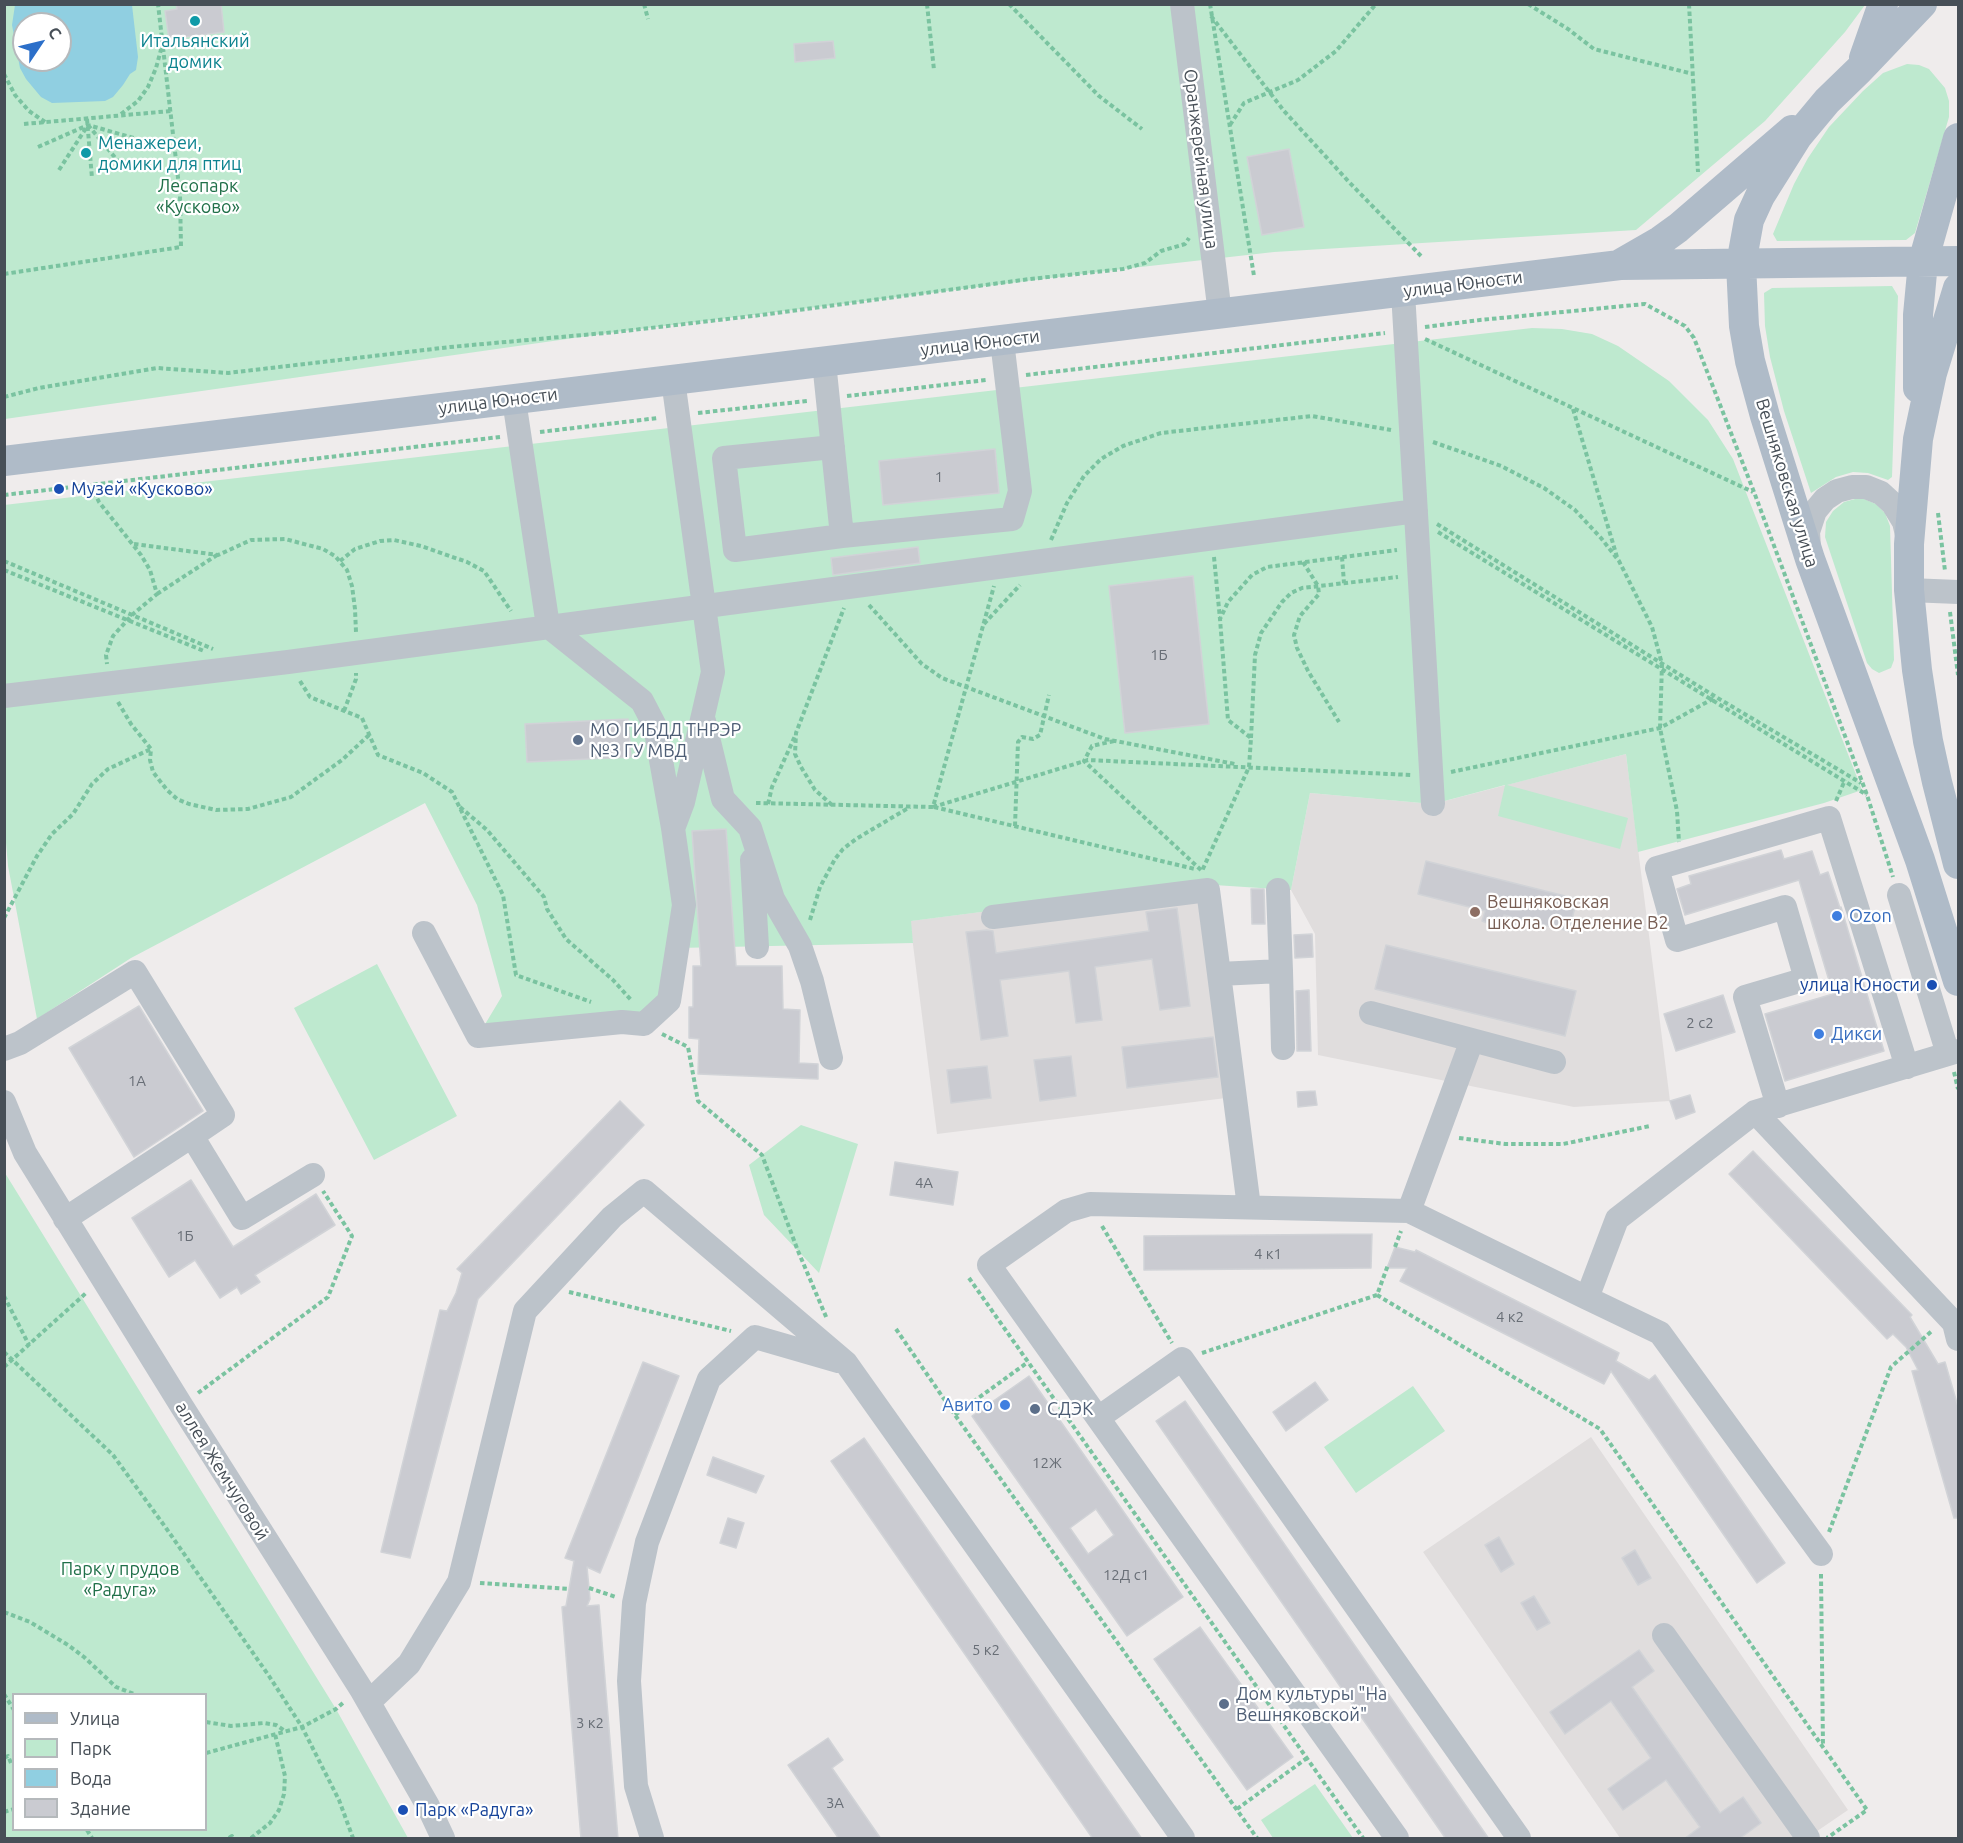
<!DOCTYPE html>
<meta charset="utf-8">
<style>
body{margin:0}
#map{position:relative;width:1963px;height:1843px;overflow:hidden;background:#efecec;font-family:Ubuntu,sans-serif}
canvas{display:block}
.frame{position:absolute;inset:0;border:6px solid #474f57;pointer-events:none}
.legend{position:absolute;left:12px;top:1693px;width:195px;height:138px;box-sizing:border-box;background:#fff;border:2px solid #b5b9bc;margin:0;padding:8px 10px;list-style:none;font-size:18px;color:#474f57}
.legend li{display:flex;align-items:center;gap:12px;height:30px}
.legend b{width:30px;border:2px solid #b5b9bc}
.north{position:absolute;left:12px;top:12px;width:60px;height:60px;box-sizing:border-box;background:#fff;border:2px solid #b5b9bc;border-radius:50%;rotate:55deg;font-size:16px;font-weight:700;line-height:24px;text-align:center;color:#474f57}
.north::after{content:'';display:block;margin:auto;width:21px;height:27px;background:#2c6fc9;clip-path:polygon(50% 0,100% 100%,50% 72%,0 100%)}
</style>
<div id="map">
<canvas width="1963" height="1843"></canvas>
<div class="frame"></div>
<ul class="legend">
<li><b style="height:8px;background:#afbbc8"></b>Улица</li>
<li><b style="height:16px;background:#bee9cf"></b>Парк</li>
<li><b style="height:16px;background:#90cfe1"></b>Вода</li>
<li><b style="height:16px;background:#cacbd1"></b>Здание</li>
</ul>
<div class="north">С</div>
</div>
<script>
const ctx = document.querySelector('canvas').getContext('2d');
ctx.lineJoin = 'round';
function fill(path, color) { ctx.fillStyle = color; ctx.fill(path, 'evenodd'); }
const shape = rows => new Path2D(rows.map(r => 'M' + r).join(''));
function strokePath(path, color, width, dash) { ctx.strokeStyle = color; ctx.lineWidth = width; ctx.lineCap = dash ? 'butt' : 'round'; ctx.setLineDash(dash || []); ctx.stroke(path); }
function write(font, color, halo, rows, align = 'center') {
  ctx.font = font + ' Ubuntu,sans-serif'; ctx.lineWidth = 4.5; ctx.setLineDash([]); ctx.textBaseline = 'middle'; ctx.strokeStyle = halo; ctx.fillStyle = color; for (const [text, x, y, turn = 0] of rows) {
    ctx.save(); ctx.translate(x, y); ctx.rotate((+turn || 0) * Math.PI / 180); ctx.textAlign = isNaN(turn) ? turn : align; if (halo) ctx.strokeText(text, 0, 0); ctx.fillText(text, 0, 0); ctx.restore();
  }
}
fill(shape([
 [1626,754,1670,1101,1574,1107,1318,1055,1315,934,1291,890,1310,793,1433,804],
 [1199,884,1226,1098,937,1134,910,921],
 [1591,1437,1848,1810,1807,1838,1620,1838,1423,1552]
]), '#e0dddd');
fill(shape([
 [4,5,1865,5,1845,32,1765,121,1636,230,1274,252,1123,269,616,332,5,419],
 [24,24,60,24,60,60,24,60],
 [1907,64,1919,65,1929,69,1945,88,1949,101,1949,117,1915,233,1906,240,1777,241,1773,234,1794,184,1808,158,1829,127,1863,91,1883,73],
 [1892,286,1898,296,1892,477,1888,480,1868,473,1853,472,1836,477,1811,493,1784,411,1770,357,1765,326,1764,293,1772,288],
 [1532,328,1562,329,1592,334,1618,346,1669,381,1708,420,1733,459,1862,790,1824,803,1638,852,1626,754,1507,785,1628,818,1620,849,1498,816,1505,785,1433,804,1310,793,1291,890,1199,884,911,921,913,943,677,948,669,1001,644,1024,478,1036,502,996,477,905,425,803,131,958,37,1019,8,866,5,831,4,505],
 [1855,499,1864,499,1876,504,1885,513,1890,526,1894,660,1891,668,1879,673,1872,669,1867,663,1825,537,1826,522,1833,511,1844,502],
 [377,964,457,1116,374,1160,294,1008],
 [801,1125,858,1144,819,1273,764,1215,749,1165],
 [5,1173,336,1709,408,1838,5,1838],
 [14,1694,206,1694,206,1830,14,1830],
 [1413,1386,1445,1431,1356,1493,1324,1447],
 [1315,1784,1353,1838,1273,1838,1261,1820]
]), '#bee9cf');
fill(shape([
 [15,5,132,5,138,57,136,70,130,74,123,85,113,97,105,101,52,103,41,97,26,79,20,68,12,25],
 [24,24,60,24,60,60,24,60]
]), '#90cfe1');
const building = shape([
 [176,4,221,4,224,32,169,39,165,11,177,9,176,4],
 [833,41,835,58,795,62,794,44,833,41],
 [1289,149,1304,227,1262,235,1247,157,1289,149],
 [995,449,999,493,883,505,879,461,995,449],
 [918,547,920,563,833,575,831,558,918,547],
 [1193,576,1209,724,1125,733,1109,586,1193,576],
 [628,719,631,757,527,762,525,724,628,719],
 [726,829,736,966,782,966,783,1009,800,1010,799,1063,818,1064,818,1079,698,1074,699,1039,689,1038,689,1007,693,1007,693,966,701,966,692,831,726,829],
 [1781,850,1784,859,1812,851,1820,875,1828,872,1840,908,1841,907,1884,1051,1785,1081,1765,1014,1833,994,1799,880,1685,915,1677,889,1691,884,1689,876,1781,850],
 [1426,861,1577,899,1569,931,1504,915,1501,927,1487,923,1482,921,1485,911,1418,894,1426,861],
 [1251,889,1264,889,1265,924,1252,924,1251,889],
 [1177,908,1190,1006,1160,1010,1152,959,1095,967,1102,1020,1076,1023,1069,971,1000,980,1008,1036,981,1040,966,932,987,930,993,931,996,953,1149,931,1146,912,1177,908],
 [1312,934,1313,957,1295,958,1294,935,1312,934],
 [1386,945,1576,991,1565,1036,1375,989,1386,945],
 [1309,990,1311,1051,1297,1051,1296,991,1309,990],
 [1723,995,1735,1032,1676,1051,1664,1014,1723,995],
 [139,1006,203,1111,134,1157,69,1048,139,1006],
 [1213,1037,1218,1077,1127,1088,1122,1047,1213,1037],
 [1071,1056,1076,1096,1040,1101,1034,1060,1071,1056],
 [987,1066,991,1098,951,1103,947,1070,987,1066],
 [1315,1091,1317,1105,1298,1107,1297,1092,1315,1091],
 [1690,1095,1695,1112,1676,1119,1670,1101,1690,1095],
 [620,1101,644,1125,478,1299,410,1558,381,1552,440,1310,447,1311,456,1293,462,1273,457,1269,620,1101],
 [1753,1151,1912,1315,1910,1317,1938,1364,1945,1362,1959,1410,1959,1518,1954,1518,1912,1371,1918,1370,1906,1347,1893,1334,1887,1339,1729,1174,1753,1151],
 [895,1162,958,1172,953,1205,890,1195,895,1162],
 [191,1180,233,1247,316,1194,335,1225,255,1275,260,1282,241,1294,237,1287,220,1298,195,1260,169,1277,132,1218,191,1180],
 [1372,1234,1371,1268,1144,1270,1144,1236,1372,1234],
 [1395,1247,1415,1252,1416,1250,1619,1353,1616,1361,1649,1380,1655,1375,1785,1563,1757,1583,1611,1371,1604,1384,1400,1281,1407,1268,1387,1268,1395,1247],
 [643,1362,679,1376,600,1573,587,1567,590,1599,587,1606,599,1605,618,1839,581,1839,562,1607,566,1606,574,1561,565,1558,643,1362],
 [1029,1376,1183,1597,1127,1636,972,1416,1029,1376],
 [1096,1509,1114,1535,1088,1554,1070,1528,1096,1509],
 [1315,1382,1328,1400,1286,1431,1273,1412,1315,1382],
 [1185,1401,1489,1839,1446,1839,1156,1421,1185,1401],
 [864,1438,1142,1839,1093,1839,831,1461,864,1438],
 [713,1457,764,1476,756,1493,707,1475,713,1457],
 [728,1518,744,1523,736,1548,720,1543,728,1518],
 [1499,1537,1514,1564,1501,1572,1485,1545,1499,1537],
 [1635,1550,1651,1578,1638,1585,1622,1558,1635,1550],
 [1534,1596,1550,1623,1537,1630,1521,1603,1534,1596],
 [1200,1627,1293,1757,1247,1790,1154,1659,1200,1627],
 [1639,1650,1654,1671,1632,1687,1720,1813,1743,1797,1761,1823,1739,1839,1684,1839,1700,1827,1666,1780,1623,1810,1608,1789,1651,1758,1611,1701,1565,1734,1550,1712,1639,1650],
 [828,1738,843,1760,832,1768,881,1839,839,1839,788,1765,828,1738]
]);
fill(building, '#cacbd1');
strokePath(building, '#d1d3d7', 1.5);
strokePath(shape([
 [644,4,648,19],
 [927,4,934,70],
 [1009,4,1099,96,1142,129],
 [1210,4,1254,276],
 [1528,4,1568,29,1594,49,1693,74],
 [1689,4,1698,172],
 [1211,16,1284,111,1349,182,1421,256],
 [4,74,15,95,29,111,45,122],
 [121,114,138,101,148,87,156,68,162,46],
 [87,119,92,178],
 [24,124,171,111],
 [88,125,122,166],
 [1230,125,1244,103,1298,80,1336,51,1376,4],
 [38,147,88,125,137,139],
 [59,170,88,125],
 [4,274,181,247,180,195,158,4],
 [1425,327,1480,320,1645,304,1685,326,1694,338,1754,492,1867,795,1893,877],
 [1425,339,1753,492],
 [1026,375,1385,333],
 [847,396,986,380],
 [4,397,39,388,157,368,228,373,450,347,616,332,761,315,1030,279,1123,269,1145,263,1161,251,1185,244,1189,238],
 [1573,409,1617,557],
 [698,413,807,401],
 [540,432,658,418],
 [1433,442,1501,466,1544,488,1575,510,1601,538,1619,561,1652,627,1662,664,1660,728,1677,811,1679,842],
 [91,485,99,502,141,555,150,570,157,594,132,615,113,636,106,655,107,664],
 [4,495,500,437],
 [1938,513,1945,571],
 [1437,524,1716,697,1861,783],
 [1438,532,1867,795],
 [1051,540,1067,503,1084,476,1101,459,1123,446,1161,433,1312,416,1391,430],
 [134,544,218,555,251,540,285,539,323,549,335,556,347,570,352,586,355,609,356,632],
 [1214,557,1220,619],
 [1342,557,1344,583],
 [4,561,213,649],
 [340,561,355,549,380,541,394,540,421,546,467,562,484,571,511,611],
 [1303,562,1318,586,1319,594,1300,616,1294,635,1297,648,1308,671,1339,722],
 [4,570,204,651],
 [157,594,217,555],
 [869,605,922,664,942,678,1105,739,1235,764],
 [1950,612,1958,675],
 [984,624,1020,585],
 [300,681,310,697,362,718,378,755,423,773,452,792,503,895,516,975,591,1002],
 [118,702,131,724,151,749,150,760,153,772,167,790,177,799,189,804,216,810,248,809,291,797,342,760,369,735],
 [344,711,356,679,356,673],
 [1251,738,1255,655,1261,633,1282,602,1291,593,1302,588,1398,577],
 [1114,741,1092,746,1084,761,1202,871,1249,767,1251,738,1228,720,1220,619,1228,602,1252,575,1267,567,1397,550],
 [1451,772,1660,728,1716,697],
 [1836,801,1845,780],
 [756,803,933,807,994,586],
 [768,804,772,787,795,736],
 [832,805,815,790,801,767,795,754,796,733,844,608],
 [460,807,487,830,544,897,547,909,566,939,613,980,632,1001],
 [933,807,1088,760,1411,775],
 [934,807,1195,869],
 [1015,826,1018,742,1022,737,1033,739,1040,735,1049,695],
 [4,918,37,856,52,834,73,814,92,784,108,769,151,749],
 [810,920,820,887,835,859,843,849,856,839,910,807],
 [662,1034,688,1047,698,1101,762,1155,798,1251,827,1319],
 [1954,1072,1958,1089],
 [1459,1138,1505,1144,1563,1144,1650,1126],
 [1102,1226,1172,1343],
 [1395,1247,1401,1231],
 [969,1278,1363,1838],
 [569,1292,731,1331],
 [1377,1295,1600,1429,1867,1810,1827,1838],
 [4,1296,29,1345],
 [896,1329,955,1415,1257,1838],
 [4,1352,113,1455,166,1528,269,1676,302,1727,339,1800,353,1838],
 [1202,1353,1377,1295,1388,1265],
 [4,1367,86,1293],
 [198,1393,328,1297,352,1236,323,1191],
 [955,1415,1028,1362],
 [1829,1532,1891,1367,1933,1330],
 [1821,1574,1823,1747],
 [480,1583,569,1589],
 [589,1588,616,1597],
 [4,1612,30,1622,68,1645,84,1657,116,1687,134,1694],
 [4,1694,14,1710],
 [206,1722,231,1726,264,1723,276,1725,285,1731],
 [206,1753,302,1727,336,1709,344,1702],
 [4,1758,8,1756,11,1763,14,1762],
 [1237,1809,1307,1758],
 [4,1812,14,1809],
 [87,1830,92,1838],
 [229,1838,232,1836,233,1838],
 [251,1838,270,1823,279,1810,284,1794,285,1776,275,1734]
]), '#7ac3a0', 4, [4.5, 3]);
strokePath(shape([
 [1182,4,1220,314],
 [1403,292,1433,804],
 [824,362,842,536,1012,519,1020,491,1002,341],
 [673,380,713,672,683,802,674,826],
 [833,447,724,458,735,550,842,536],
 [1809,548,1808,532,1815,511,1825,499,1837,491,1852,487,1866,487,1881,493,1893,504,1904,522,1908,539],
 [1909,590,1958,592],
 [4,696,288,662,1416,511],
 [704,721,723,799,750,828,773,899,800,946,812,981,831,1058],
 [752,860,757,947],
 [1899,895,1948,1054],
 [993,917,1208,890,1219,974],
 [424,933,478,1036,622,1022,644,1024,669,1001,684,905,673,828,655,726,642,701,548,626,514,400],
 [1281,971,1283,1048],
 [1371,1013,1472,1040,1409,1211],
 [1472,1040,1554,1062],
 [4,1049,20,1043,135,972,223,1115,192,1136],
 [4,1102,25,1153,181,1405,361,1689,428,1806,443,1838],
 [1778,1106,1745,997,1806,979,1785,907,1677,940,1657,868,1829,818,1907,1067],
 [1755,1112,1954,1323,1958,1339],
 [1249,1207,1219,974,1281,971,1278,890],
 [65,1219,192,1136,242,1218,313,1175],
 [1587,1298,1660,1333,1821,1554],
 [1098,1418,1182,1359,1519,1838],
 [1664,1635,1808,1838],
 [369,1702,409,1664,459,1582,525,1311,612,1217,644,1191,846,1363,1183,1838],
 [652,1838,636,1786,629,1681,634,1603,647,1542,709,1379,755,1337,838,1361],
 [1397,1838,989,1265,1066,1211,1090,1204,1409,1211,1587,1298,1617,1219,1755,1112,1958,1051]
]), '#bcc3ca', 24);
strokePath(shape([
 [1922,4,1859,70,1827,101,1797,137,1760,196,1749,220,1741,264,1744,326,1750,361,1765,416,1810,559,1920,860,1958,981],
 [1864,58,1883,4],
 [1620,264,1660,241,1678,228,1792,130],
 [1958,288,1932,373,1918,439,1909,544,1909,590,1917,670,1928,741,1937,782,1958,864],
 [1918,388,1918,315,1923,262,1958,138],
 [4,461,1620,265,1958,261]
]), '#afbbc8', 30);
for (const [x, y, r, color] of [
 [195,21,6,"#0f9aa8"],
 [86,153,6,"#0f9aa8"],
 [59,489,6,"#1a4fb4"],
 [578,740,6,"#5c6f8a"],
 [1475,912,6,"#8d6e63"],
 [1837,916,6,"#3f7fe0"],
 [1932,985,6,"#1a4fb4"],
 [1819,1034,6,"#3f7fe0"],
 [1005,1405,6,"#3f7fe0"],
 [1035,1409,6,"#5c6f8a"],
 [1224,1704,6,"#5c6f8a"],
 [403,1810,6,"#1a4fb4"]
]) { const dot = new Path2D(); dot.arc(x, y, r, 0, 2 * Math.PI); ctx.fillStyle = color; ctx.fill(dot); strokePath(dot, '#fff', 2); }
write('15px', '#686e76', null, [
 ["1",939,477],
 ["1Б",1159,655],
 ["2 с2",1700,1023],
 ["1А",137,1081],
 ["4А",924,1183],
 ["1Б",185,1236],
 ["4 к1",1268,1254],
 ["4 к2",1510,1317],
 ["12Ж",1047,1463],
 ["12Д с1",1126,1575],
 ["5 к2",986,1650],
 ["3 к2",590,1723],
 ["3А",835,1803]
]);
write('18px', '#0d838f', '#fff', [
 ["Итальянский",195,41],
 ["домик",195,62],
 ["Менажереи,",98,143,"left"],
 ["домики для птиц",98,164,"left"]
]);
write('18px', '#474f57', '#fff', [
 ["Оранжерейная улица",1201,159,83],
 ["улица Юности",1463,284,-7],
 ["улица Юности",980,343,-7],
 ["улица Юности",498,401,-7],
 ["Вешняковская улица",1787,483,73],
 ["аллея Жемчуговой",222,1471,58]
]);
write('18px', '#207049', '#fff', [
 ["Лесопарк",198,186],
 ["«Кусково»",198,207],
 ["Парк у прудов",120,1569],
 ["«Радуга»",120,1590]
]);
write('18px', '#164399', '#fff', [
 ["Музей «Кусково»",71,489],
 ["улица Юности",1920,985,"right"],
 ["Парк «Радуга»",415,1810]
], 'left');
write('18px', '#4e5e75', '#fff', [
 ["МО ГИБДД ТНРЭР",590,730],
 ["№3 ГУ МВД",590,751],
 ["СДЭК",1047,1409],
 ["Дом культуры \"На",1236,1694],
 ["Вешняковской\"",1236,1715]
], 'left');
write('18px', '#785e54', '#fff', [
 ["Вешняковская",1487,902],
 ["школа. Отделение В2",1487,923]
], 'left');
write('18px', '#366cbe', '#fff', [
 ["Ozon",1849,916],
 ["Дикси",1831,1034],
 ["Авито",993,1405,"right"]
], 'left');
</script>
